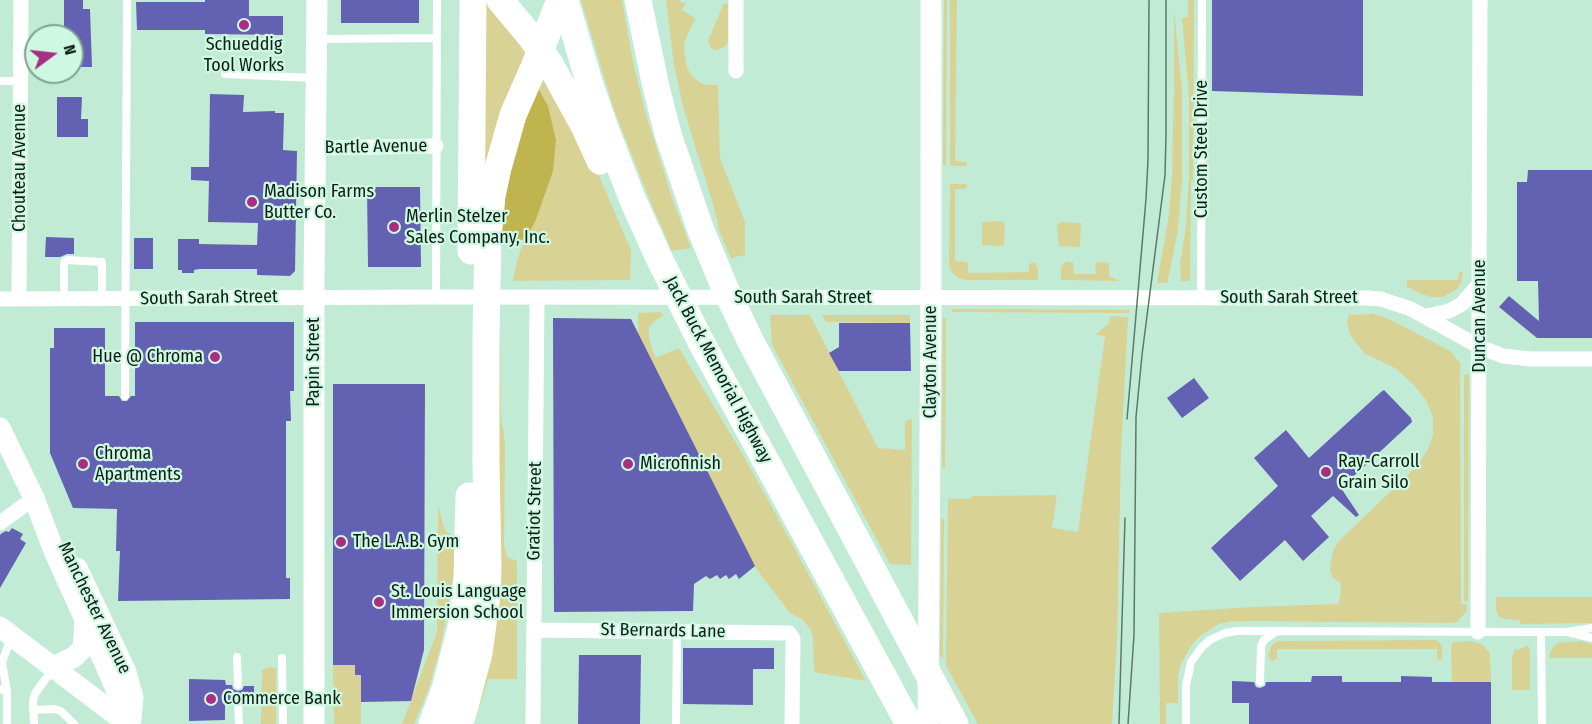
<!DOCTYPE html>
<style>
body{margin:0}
#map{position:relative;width:1592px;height:724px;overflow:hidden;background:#c2ebd6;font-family:"Fira Sans Condensed",sans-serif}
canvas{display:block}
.north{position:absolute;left:24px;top:24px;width:60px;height:60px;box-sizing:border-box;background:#cff8e3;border:2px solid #82a191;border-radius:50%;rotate:75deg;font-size:16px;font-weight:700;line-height:24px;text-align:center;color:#0e1e16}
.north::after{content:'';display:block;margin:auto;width:21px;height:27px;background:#a82e83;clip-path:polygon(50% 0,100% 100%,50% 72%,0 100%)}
</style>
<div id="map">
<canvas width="1592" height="724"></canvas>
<div class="north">N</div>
</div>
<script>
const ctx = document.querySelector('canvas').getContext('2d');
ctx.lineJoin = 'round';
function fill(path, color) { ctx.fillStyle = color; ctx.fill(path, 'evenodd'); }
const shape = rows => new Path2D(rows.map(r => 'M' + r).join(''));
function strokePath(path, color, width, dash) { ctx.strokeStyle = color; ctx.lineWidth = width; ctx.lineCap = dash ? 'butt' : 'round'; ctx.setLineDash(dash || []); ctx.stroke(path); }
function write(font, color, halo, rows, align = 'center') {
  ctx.font = font + ' "Fira Sans Condensed",sans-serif'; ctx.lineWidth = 4.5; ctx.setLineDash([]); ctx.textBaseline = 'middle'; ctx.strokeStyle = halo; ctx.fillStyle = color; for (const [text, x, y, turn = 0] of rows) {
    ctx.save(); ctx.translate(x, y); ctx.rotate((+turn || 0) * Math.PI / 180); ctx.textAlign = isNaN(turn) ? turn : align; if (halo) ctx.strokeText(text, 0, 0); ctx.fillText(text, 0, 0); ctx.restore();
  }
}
fill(shape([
 [484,0,488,0,532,53,487,187,480,104],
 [581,0,622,0,634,67,645,111,672,198,691,248,672,251,651,203,614,110],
 [666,0,680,0,681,3,686,2,682,10,695,18,685,41,684,50,687,68,692,76,699,82,707,85,718,85,720,158,745,222,745,255,731,258,719,230,714,207,683,107,674,65],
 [944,0,947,0,946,166,943,163],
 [950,0,957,0,955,161,966,162,967,164,966,166,950,166],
 [1188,0,1194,0,1193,181,1191,181,1190,281,1181,281,1180,264,1186,226,1189,177,1189,96,1182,18,1188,17],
 [724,3,728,4,728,39,727,45,721,49,715,50,710,47,708,41],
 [1174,10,1182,89,1182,178,1178,230,1170,270,1167,283,1157,283,1169,215,1172,176,1174,83],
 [545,72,584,141,631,250,630,280,513,281,516,265,521,249,535,222,537,86],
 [950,184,966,184,967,186,965,189,955,189,955,261,967,262,969,273,1029,272,1029,264,1034,262,1038,267,1038,280,966,280,961,279,953,274,949,267],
 [1002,221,1005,224,1004,244,1002,246,982,245,982,222],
 [1060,222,1081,223,1080,245,1079,247,1059,246,1057,225],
 [1065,262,1073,262,1074,274,1096,274,1095,264,1098,262,1109,263,1109,276,1119,281,1061,280,1061,267],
 [1459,272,1463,272,1461,283,1457,289,1443,297,1431,297,1422,294,1407,287,1407,280,1458,280],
 [952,309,1130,310,1129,313,1121,313,952,312],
 [661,312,663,316,657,319,649,327,649,336,651,347,656,358,679,348,743,455,790,540,866,681,814,672,813,637,811,630,803,620,790,613,755,567,638,334,638,313],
 [1374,314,1389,319,1450,351,1460,363,1461,604,1467,605,1466,612,1457,622,1450,623,1244,621,1231,621,1219,624,1200,636,1191,646,1186,655,1180,666,1178,676,1178,703,1166,703,1166,724,1160,724,1159,613,1252,607,1337,604,1339,603,1341,589,1340,582,1332,577,1330,570,1333,550,1339,541,1418,465,1428,449,1433,435,1433,417,1426,400,1413,384,1395,368,1364,353,1350,335,1347,322,1349,315],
 [770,315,810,315,878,448,905,450,905,421,912,419,911,565,890,564,772,345],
 [822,315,910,315,910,323,826,322],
 [1110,316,1128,317,1121,453,1117,641,1112,724,978,724,946,666,948,499,968,499,973,496,1057,495,1052,528,1078,532,1105,336,1095,335,1109,323],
 [943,318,946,318,945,469,942,467,942,464],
 [500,346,501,419,505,442,505,453,504,545,507,557,517,561,517,679,488,679,479,709,471,724,494,347],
 [1469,374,1468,601,1464,601,1464,375],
 [438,505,444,528,448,533,458,537,453,581,440,649,428,691,414,724,402,724,437,632],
 [941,519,944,519,943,659,940,655],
 [1496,597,1592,597,1592,623,1520,624,1520,620,1506,619,1499,617,1496,610],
 [1435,640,1438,641,1442,646,1442,658,1441,660,1437,659,1437,649,1277,649,1277,658,1275,660,1272,661,1268,656,1271,646,1274,643,1279,641],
 [1470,641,1482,644,1490,653,1491,682,1452,682,1451,645,1453,642],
 [1580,641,1592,644,1592,658,1549,658,1551,650,1557,643],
 [1527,645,1530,649,1530,690,1512,690,1512,657,1514,651,1516,649,1519,650],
 [333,665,355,665,356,675,361,675,361,724,334,724],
 [269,667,276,668,276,724,261,724,262,670]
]), '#d9d295');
fill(shape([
 [537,86,548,106,556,140,553,171,535,222,525,240,510,239,495,232,510,159]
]), '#c0b44e');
fill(shape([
 [64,0,83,0,83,9,90,9,92,67,72,67,72,36,64,36],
 [205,0,249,0,249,16,283,16,283,35,205,34,205,30,137,30,136,2,205,2],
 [341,0,419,0,419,23,341,23],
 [1212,0,1363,0,1363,96,1212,91],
 [210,94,244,95,243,112,275,111,275,113,284,113,283,150,297,151,295,271,290,276,257,275,257,269,199,269,194,270,194,273,182,273,182,270,178,270,178,239,199,239,199,244,257,245,258,223,208,222,209,181,191,180,191,167,209,167],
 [57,97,82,97,81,119,88,119,88,137,57,137],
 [1528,170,1592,170,1592,338,1537,338,1499,307,1509,296,1539,321,1538,281,1517,281,1517,182,1527,182],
 [367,187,420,187,421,267,368,267],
 [46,237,74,238,74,254,67,254,60,257,45,257],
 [134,238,153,238,153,269,134,269],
 [553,318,631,319,755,566,739,579,736,574,729,579,726,575,720,579,717,575,710,579,706,576,694,584,693,611,554,612],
 [135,322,294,322,294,391,290,391,291,421,286,421,286,578,290,578,290,599,118,601,120,551,116,551,117,509,73,508,50,453,50,348,54,348,54,328,105,328,105,396,119,396,122,401,127,401,131,396,135,396],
 [839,323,910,323,911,371,839,371,829,353,839,347],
 [1194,378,1209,398,1182,418,1167,398],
 [333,384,425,384,424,650,411,701,361,702,361,675,355,675,355,665,333,665],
 [1384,390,1411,418,1412,422,1341,488,1359,515,1356,517,1333,496,1311,516,1329,537,1303,561,1285,540,1240,581,1211,548,1278,486,1254,458,1286,430,1309,458,1381,392],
 [12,528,23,534,20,539,26,543,0,588,0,535,2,533,6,531,9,532],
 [683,648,774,648,774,669,753,669,753,705,683,704],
 [579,655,641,655,640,724,578,724],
 [1312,676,1342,676,1342,682,1401,682,1401,676,1432,677,1432,682,1491,682,1491,724,1249,724,1249,703,1232,703,1232,681,1254,682,1256,687,1260,688,1265,686,1266,682,1311,682],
 [189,679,225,680,226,685,232,685,233,689,238,691,242,690,244,686,254,686,254,702,244,702,241,697,237,696,233,699,232,702,225,702,225,720,189,721]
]), '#6361b1');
strokePath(shape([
 [318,39,437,38],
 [225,74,315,78],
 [0,81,20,81],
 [436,297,437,0],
 [1201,298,1202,0],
 [64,299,64,262,67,260,102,262,102,299],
 [125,396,127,0],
 [1541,632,1542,724],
 [1571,633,1592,638],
 [237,657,238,685],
 [282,658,283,724],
 [1260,682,1261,646,1264,640,1277,631,1518,632,1566,632,1592,628],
 [0,689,7,691,2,663,11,637],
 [238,702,239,724],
 [33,710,54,709,61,711,74,724],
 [7,724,7,691],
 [34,724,33,700,36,692,53,669],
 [676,724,677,632],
 [1186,724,1186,685,1189,672,1191,662,1202,647,1210,640,1225,633,1237,631,1275,631]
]), '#fff', 8);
strokePath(shape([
 [736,71,736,0],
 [316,148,436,146],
 [0,299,436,297,1368,298,1381,299,1411,309,1480,347,1503,356,1530,359,1592,359],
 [19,299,21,0],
 [1427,316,1449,311,1462,304,1480,283],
 [0,523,34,498],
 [534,630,789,633,793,639,792,724],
 [1478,632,1480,0],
 [533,724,537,298]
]), '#fff', 15);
strokePath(shape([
 [0,428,34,498,54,551,110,675,130,724],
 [77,568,126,672,133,697,131,719],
 [0,627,128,724],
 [54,667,74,657,83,648,85,621],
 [314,724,314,282,317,0],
 [928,724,931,298,931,0]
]), '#fff', 21);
strokePath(shape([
 [500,0,530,36,550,64,584,126,600,161],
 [565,0,589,82,605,128,632,198,658,256,700,340,909,724],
 [638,0,656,87,668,134,700,228,724,286,751,342,955,724],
 [471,251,473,0],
 [432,724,445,689,461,627,467,578,469,496],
 [459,724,464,710,479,653,487,595,488,567,486,461,486,335,488,238,492,196,498,168,513,115,534,67,560,0]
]), '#fff', 27);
strokePath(shape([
 [1127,419,1146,199,1148,160,1149,0],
 [1119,724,1125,518],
 [1128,724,1134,635,1136,417,1142,355,1165,175,1166,135,1166,0]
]), '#5d786b', 1.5);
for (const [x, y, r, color] of [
 [244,25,6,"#a82e83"],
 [252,202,6,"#a82e83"],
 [394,227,6,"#a82e83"],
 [215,357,6,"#a82e83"],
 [83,464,6,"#a82e83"],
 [628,464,6,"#a82e83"],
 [1326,472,6,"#a82e83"],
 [341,542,6,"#a82e83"],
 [379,602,6,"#a82e83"],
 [211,699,6,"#a82e83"]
]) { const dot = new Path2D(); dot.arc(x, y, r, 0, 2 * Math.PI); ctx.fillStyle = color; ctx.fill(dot); strokePath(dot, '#cff8e3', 2); }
write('18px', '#0e1e16', '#cff8e3', [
 ["Schueddig",244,45,"center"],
 ["Tool Works",244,66,"center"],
 ["Madison Farms",264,192],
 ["Butter Co.",264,213],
 ["Merlin Stelzer",406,217],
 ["Sales Company, Inc.",406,238],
 ["Hue @ Chroma",203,357,"right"],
 ["Chroma",95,454],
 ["Apartments",95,475],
 ["Ray-Carroll",1338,462],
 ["Grain Silo",1338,483],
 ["Microfinish",640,464],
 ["The L.A.B. Gym",353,542],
 ["St. Louis Language",391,592],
 ["Immersion School",391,613],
 ["Commerce Bank",223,699]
], 'left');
write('18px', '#0e1e16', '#cff8e3', [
 ["Bartle Avenue",376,147,-1],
 ["Custom Steel Drive",1202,149,-90],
 ["Chouteau Avenue",20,168,-90],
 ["South Sarah Street",209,298,-1],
 ["South Sarah Street",803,298],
 ["South Sarah Street",1289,298],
 ["Duncan Avenue",1480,316,-90],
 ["Papin Street",314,362,-90],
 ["Clayton Avenue",931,362,-90],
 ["Jack Buck Memorial Highway",718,370,62],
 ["Gratiot Street",535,511,-89],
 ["Manchester Avenue",94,608,64],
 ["St Bernards Lane",663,631,1]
]);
</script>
